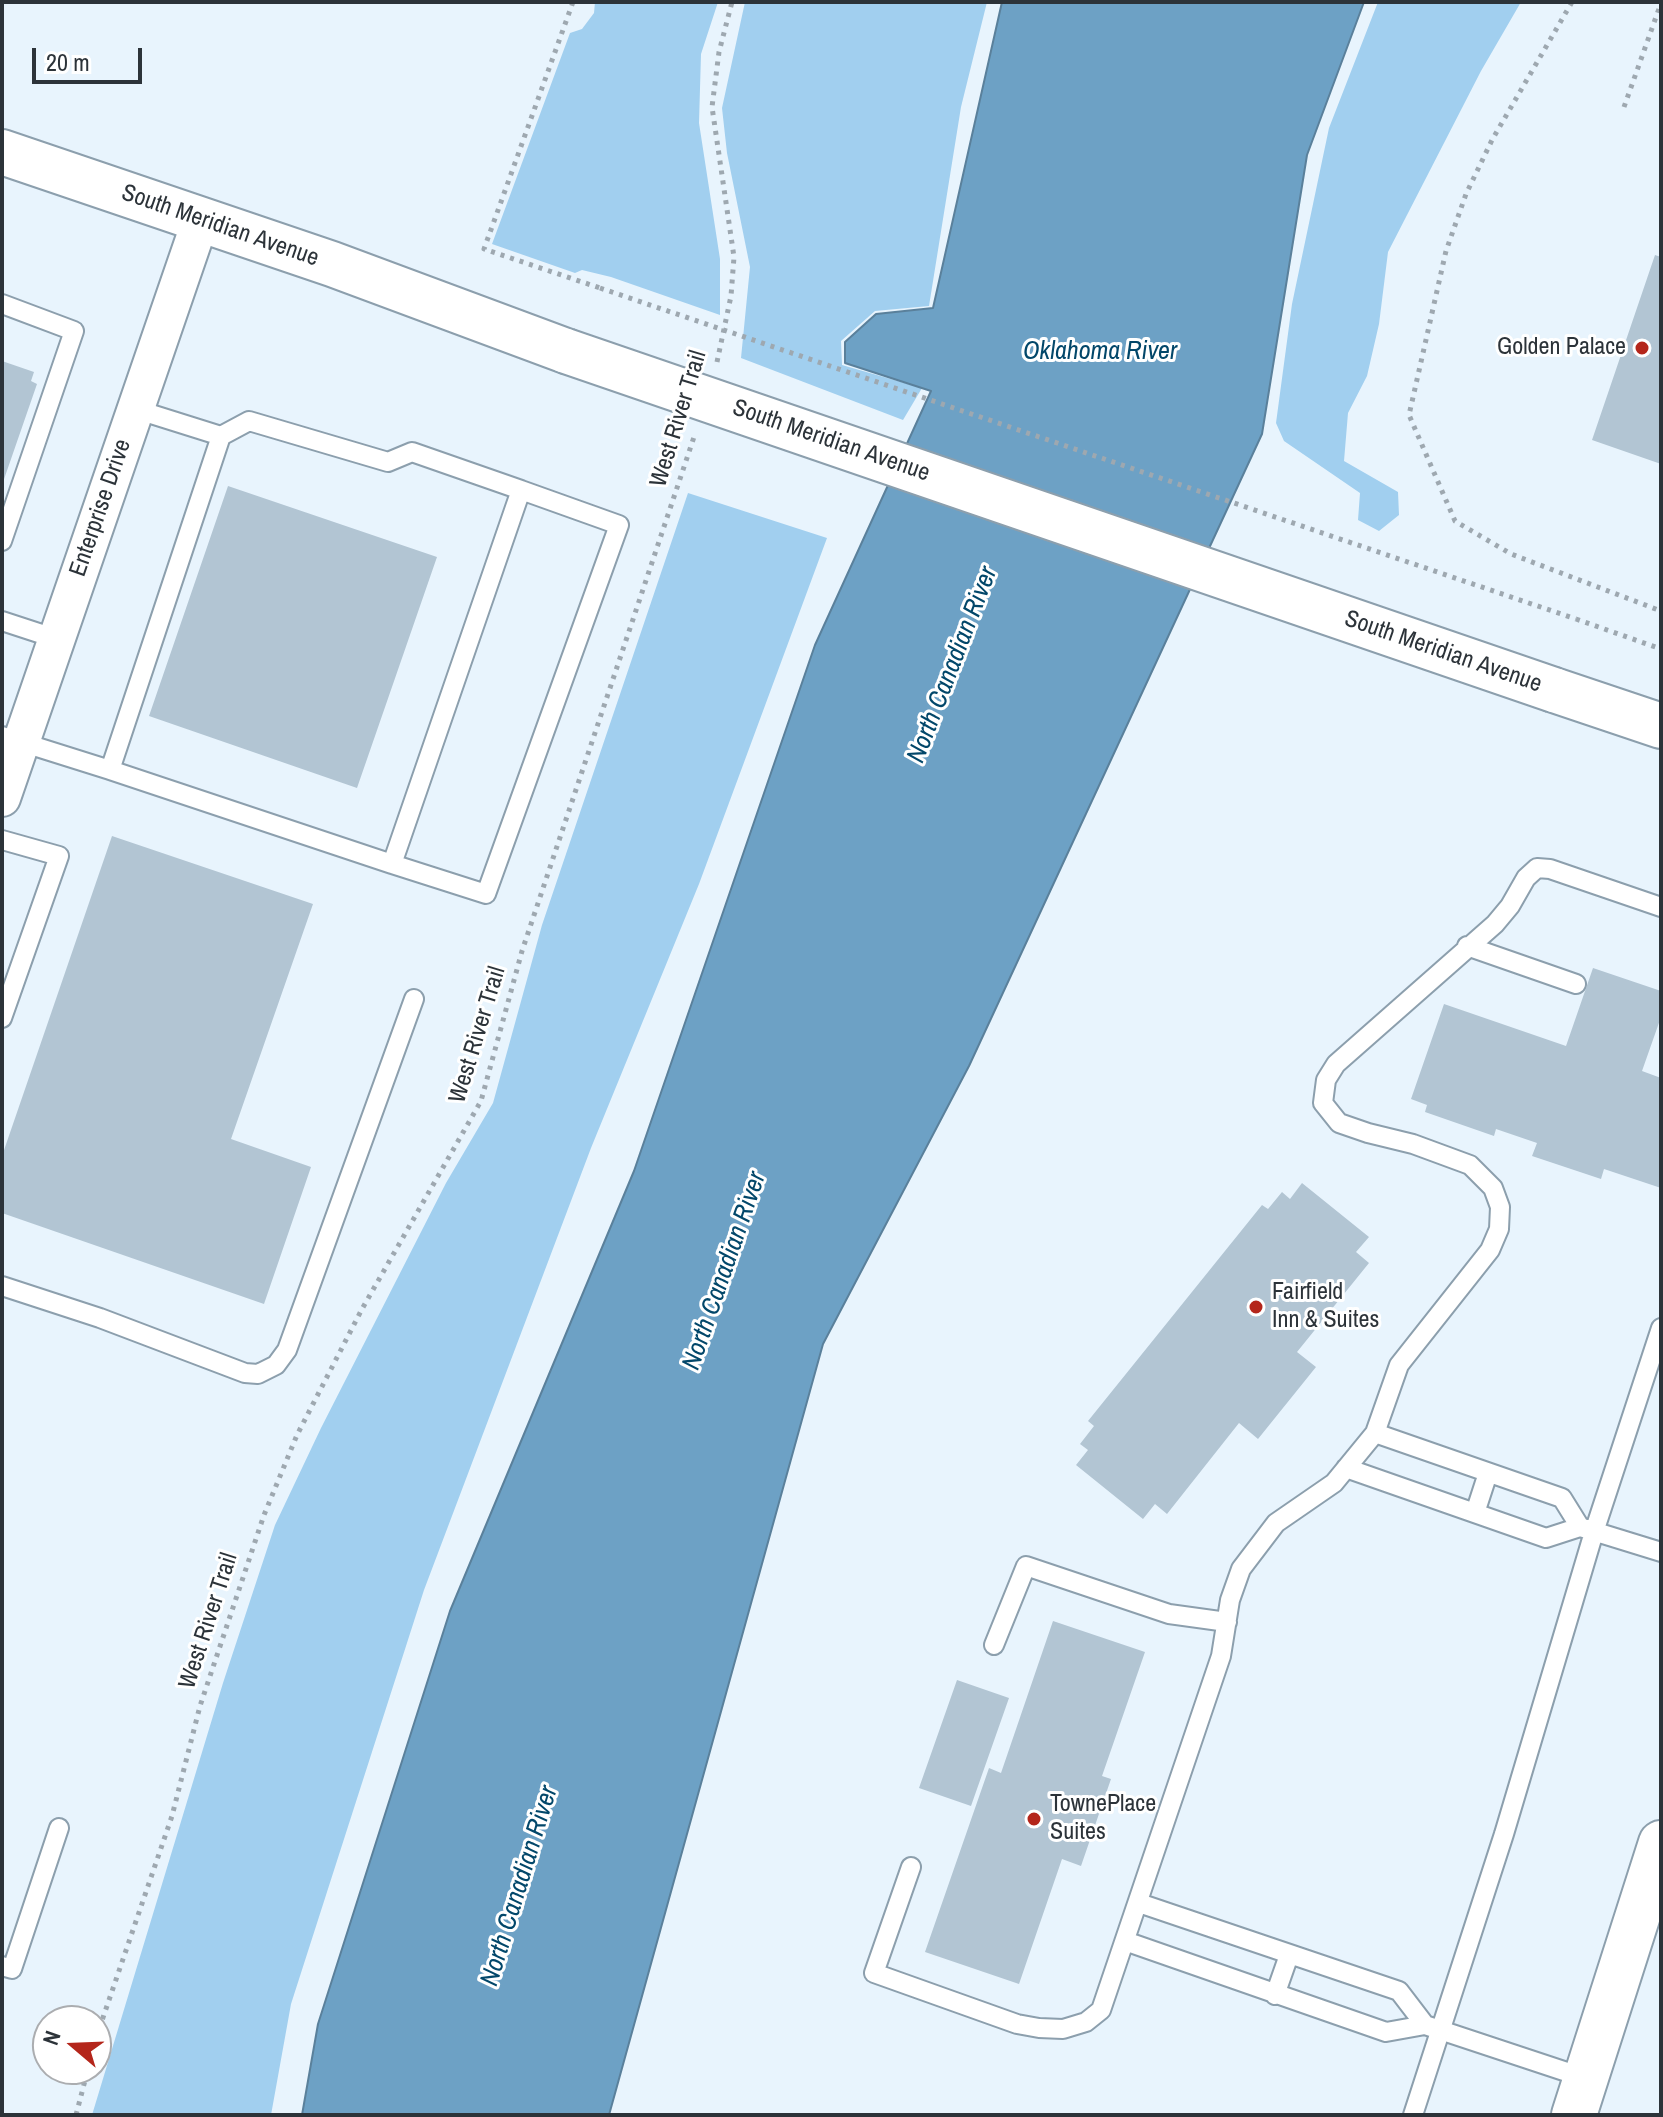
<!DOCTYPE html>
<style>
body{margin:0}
#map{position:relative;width:1663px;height:2117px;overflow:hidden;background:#e8f4fd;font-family:"Archivo Narrow",sans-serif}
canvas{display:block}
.frame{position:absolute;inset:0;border:4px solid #2c3339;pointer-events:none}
.north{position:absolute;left:32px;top:2005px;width:80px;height:80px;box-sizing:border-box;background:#fff;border:2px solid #abadb0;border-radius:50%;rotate:289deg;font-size:22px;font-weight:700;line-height:32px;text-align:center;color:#2c3339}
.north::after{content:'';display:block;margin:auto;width:28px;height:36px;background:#b4261b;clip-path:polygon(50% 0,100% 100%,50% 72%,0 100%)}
.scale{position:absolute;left:32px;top:48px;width:110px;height:36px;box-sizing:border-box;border:4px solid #2c3339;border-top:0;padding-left:10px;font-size:24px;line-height:28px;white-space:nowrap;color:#2c3339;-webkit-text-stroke:6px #fff;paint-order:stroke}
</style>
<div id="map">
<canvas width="1663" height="2117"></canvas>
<div class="frame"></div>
<div class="north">N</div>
<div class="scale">20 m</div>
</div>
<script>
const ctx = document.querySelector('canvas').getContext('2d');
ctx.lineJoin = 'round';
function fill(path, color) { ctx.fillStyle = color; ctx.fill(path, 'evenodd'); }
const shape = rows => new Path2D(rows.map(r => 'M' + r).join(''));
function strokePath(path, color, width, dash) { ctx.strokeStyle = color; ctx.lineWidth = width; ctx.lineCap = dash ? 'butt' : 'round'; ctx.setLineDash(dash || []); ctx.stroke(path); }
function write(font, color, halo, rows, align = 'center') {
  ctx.font = font + ' "Archivo Narrow",sans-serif'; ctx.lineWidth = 6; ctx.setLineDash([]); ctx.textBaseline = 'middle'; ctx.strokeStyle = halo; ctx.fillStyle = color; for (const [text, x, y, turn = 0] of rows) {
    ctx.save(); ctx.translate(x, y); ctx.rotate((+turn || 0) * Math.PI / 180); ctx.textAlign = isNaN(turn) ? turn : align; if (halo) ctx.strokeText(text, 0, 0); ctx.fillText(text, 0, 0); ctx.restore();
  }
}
fill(shape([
 [595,2,718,2,701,54,699,123,720,259,720,315,611,277,582,270,575,273,492,244,570,33,582,29,594,13],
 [745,2,987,2,961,107,929,306,875,311,841,341,842,365,922,388,903,420,741,358,750,267,727,153,722,108],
 [1378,2,1521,2,1481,71,1388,252,1379,324,1367,376,1348,413,1344,461,1398,492,1399,515,1379,531,1358,520,1360,493,1284,441,1276,423,1292,304,1329,128],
 [688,493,827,538,699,884,591,1148,424,1590,291,2004,271,2115,92,2115,223,1683,275,1525,321,1428,446,1183,493,1103,542,925]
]), '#a1cfef');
const water = shape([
 [1002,2,1364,2,1307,155,1262,434,969,1066,823,1344,609,2115,302,2115,318,2024,450,1611,634,1171,815,645,931,391,845,363,845,342,876,314,933,308,1002,2]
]);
fill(water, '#6da1c5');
strokePath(water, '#5a809b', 2);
fill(shape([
 [1655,255,1661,257,1661,464,1592,440],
 [2,361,34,372,31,381,37,384,2,485],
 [228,486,437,557,357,788,149,716],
 [112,836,313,904,231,1139,311,1167,264,1304,2,1213,2,1156],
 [1593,968,1661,991,1661,1017,1642,1071,1661,1078,1661,1188,1604,1169,1601,1179,1532,1156,1537,1143,1496,1129,1494,1136,1425,1112,1427,1105,1411,1099,1444,1004,1566,1046],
 [1302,1183,1369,1237,1356,1252,1369,1263,1297,1352,1316,1367,1258,1439,1239,1423,1167,1514,1155,1504,1143,1519,1076,1465,1088,1450,1080,1444,1094,1426,1088,1421,1262,1205,1268,1209,1282,1192,1290,1199],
 [1053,1621,1145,1652,1102,1776,1111,1779,1081,1866,1062,1859,1019,1984,925,1952,989,1768,1001,1773],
 [957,1680,1009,1698,971,1806,919,1788]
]), '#b2c5d3');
const lane = shape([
 [2,304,74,331,2,541],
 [2,621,57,639],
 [2,736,110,770,221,436,135,409],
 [110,770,392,864,521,490,412,452,388,462,249,421,221,436],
 [2,840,59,856,2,1018],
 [392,864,486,894,619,525,521,490],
 [1467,946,1576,984],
 [2,1286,100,1318,245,1373,258,1374,276,1365,287,1350,414,999],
 [1375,1433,1562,1498,1580,1527],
 [1346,1468,1546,1538,1580,1527,1661,1552],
 [1475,1513,1488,1473],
 [994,1645,1026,1566,1169,1614,1227,1622],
 [911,1867,874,1973,1017,2024,1039,2028,1063,2029,1086,2022,1101,2010,1221,1656,1230,1600,1241,1569,1276,1523,1334,1483,1375,1433,1399,1365,1490,1250,1499,1229,1500,1207,1493,1188,1470,1165,1413,1144,1368,1133,1339,1123,1323,1103,1326,1080,1336,1064,1495,924,1510,906,1526,878,1537,868,1550,869,1661,907],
 [1139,1903,1399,1991,1425,2025],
 [1125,1941,1386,2032,1425,2025,1585,2078],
 [2,1966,12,1969,59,1828],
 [1275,1995,1289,1955],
 [1413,2115,1504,1834,1594,1532,1661,1328]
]);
const street = shape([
 [2,798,201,219]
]);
const secondary = shape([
 [2,152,332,264,566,351],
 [1554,690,1661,726],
 [1574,2115,1661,1843]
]);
strokePath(lane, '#8c9fad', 22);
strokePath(street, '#8c9fad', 40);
strokePath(secondary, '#8c9fad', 48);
strokePath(shape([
 [573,2,484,249,600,288],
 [1572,2,1492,140,1466,194,1446,251,1409,415,1455,521,1511,554,1661,611],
 [1624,107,1661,3],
 [717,362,731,296,734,257,712,107,719,52,732,2],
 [1576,619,1661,649],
 [96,2038,172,1816,200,1706,264,1515,297,1435,362,1309,481,1101,522,951,694,437],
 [76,2115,88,2069]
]), '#9ea8b0', 5, [4, 6]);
strokePath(lane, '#fff', 18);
strokePath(street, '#fff', 36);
strokePath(secondary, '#fff', 44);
const secondaryBridge = shape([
 [566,351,1554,690]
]);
strokePath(secondaryBridge, '#8c9fad', 48, []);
strokePath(shape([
 [600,288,1576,619]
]), '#9ea8b0', 5, [4, 6]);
strokePath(secondaryBridge, '#fff', 44);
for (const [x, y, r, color] of [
 [1642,348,8,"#b4261b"],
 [1256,1307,8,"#b4261b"],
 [1034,1819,8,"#b4261b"]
]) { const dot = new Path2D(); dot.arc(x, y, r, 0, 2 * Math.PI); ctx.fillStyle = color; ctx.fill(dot); strokePath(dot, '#fff', 3); }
write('24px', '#2c3339', '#fff', [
 ["South Meridian Avenue",220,226,19],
 ["West River Trail",679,419,-73],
 ["South Meridian Avenue",831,441,19],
 ["Enterprise Drive",101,508,-71],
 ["South Meridian Avenue",1443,652,19],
 ["West River Trail",478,1035,-73],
 ["West River Trail",209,1621,-72]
]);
write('24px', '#2c3339', '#fff', [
 ["Golden Palace",1626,348,"right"],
 ["Fairfield",1272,1293],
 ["Inn & Suites",1272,1321],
 ["TownePlace",1050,1805],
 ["Suites",1050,1833]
], 'left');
write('italic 26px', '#02476a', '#fff', [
 ["Oklahoma River",1100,352],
 ["North Canadian River",953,665,-69],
 ["North Canadian River",725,1271,-71],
 ["North Canadian River",520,1886,-73]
]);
</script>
